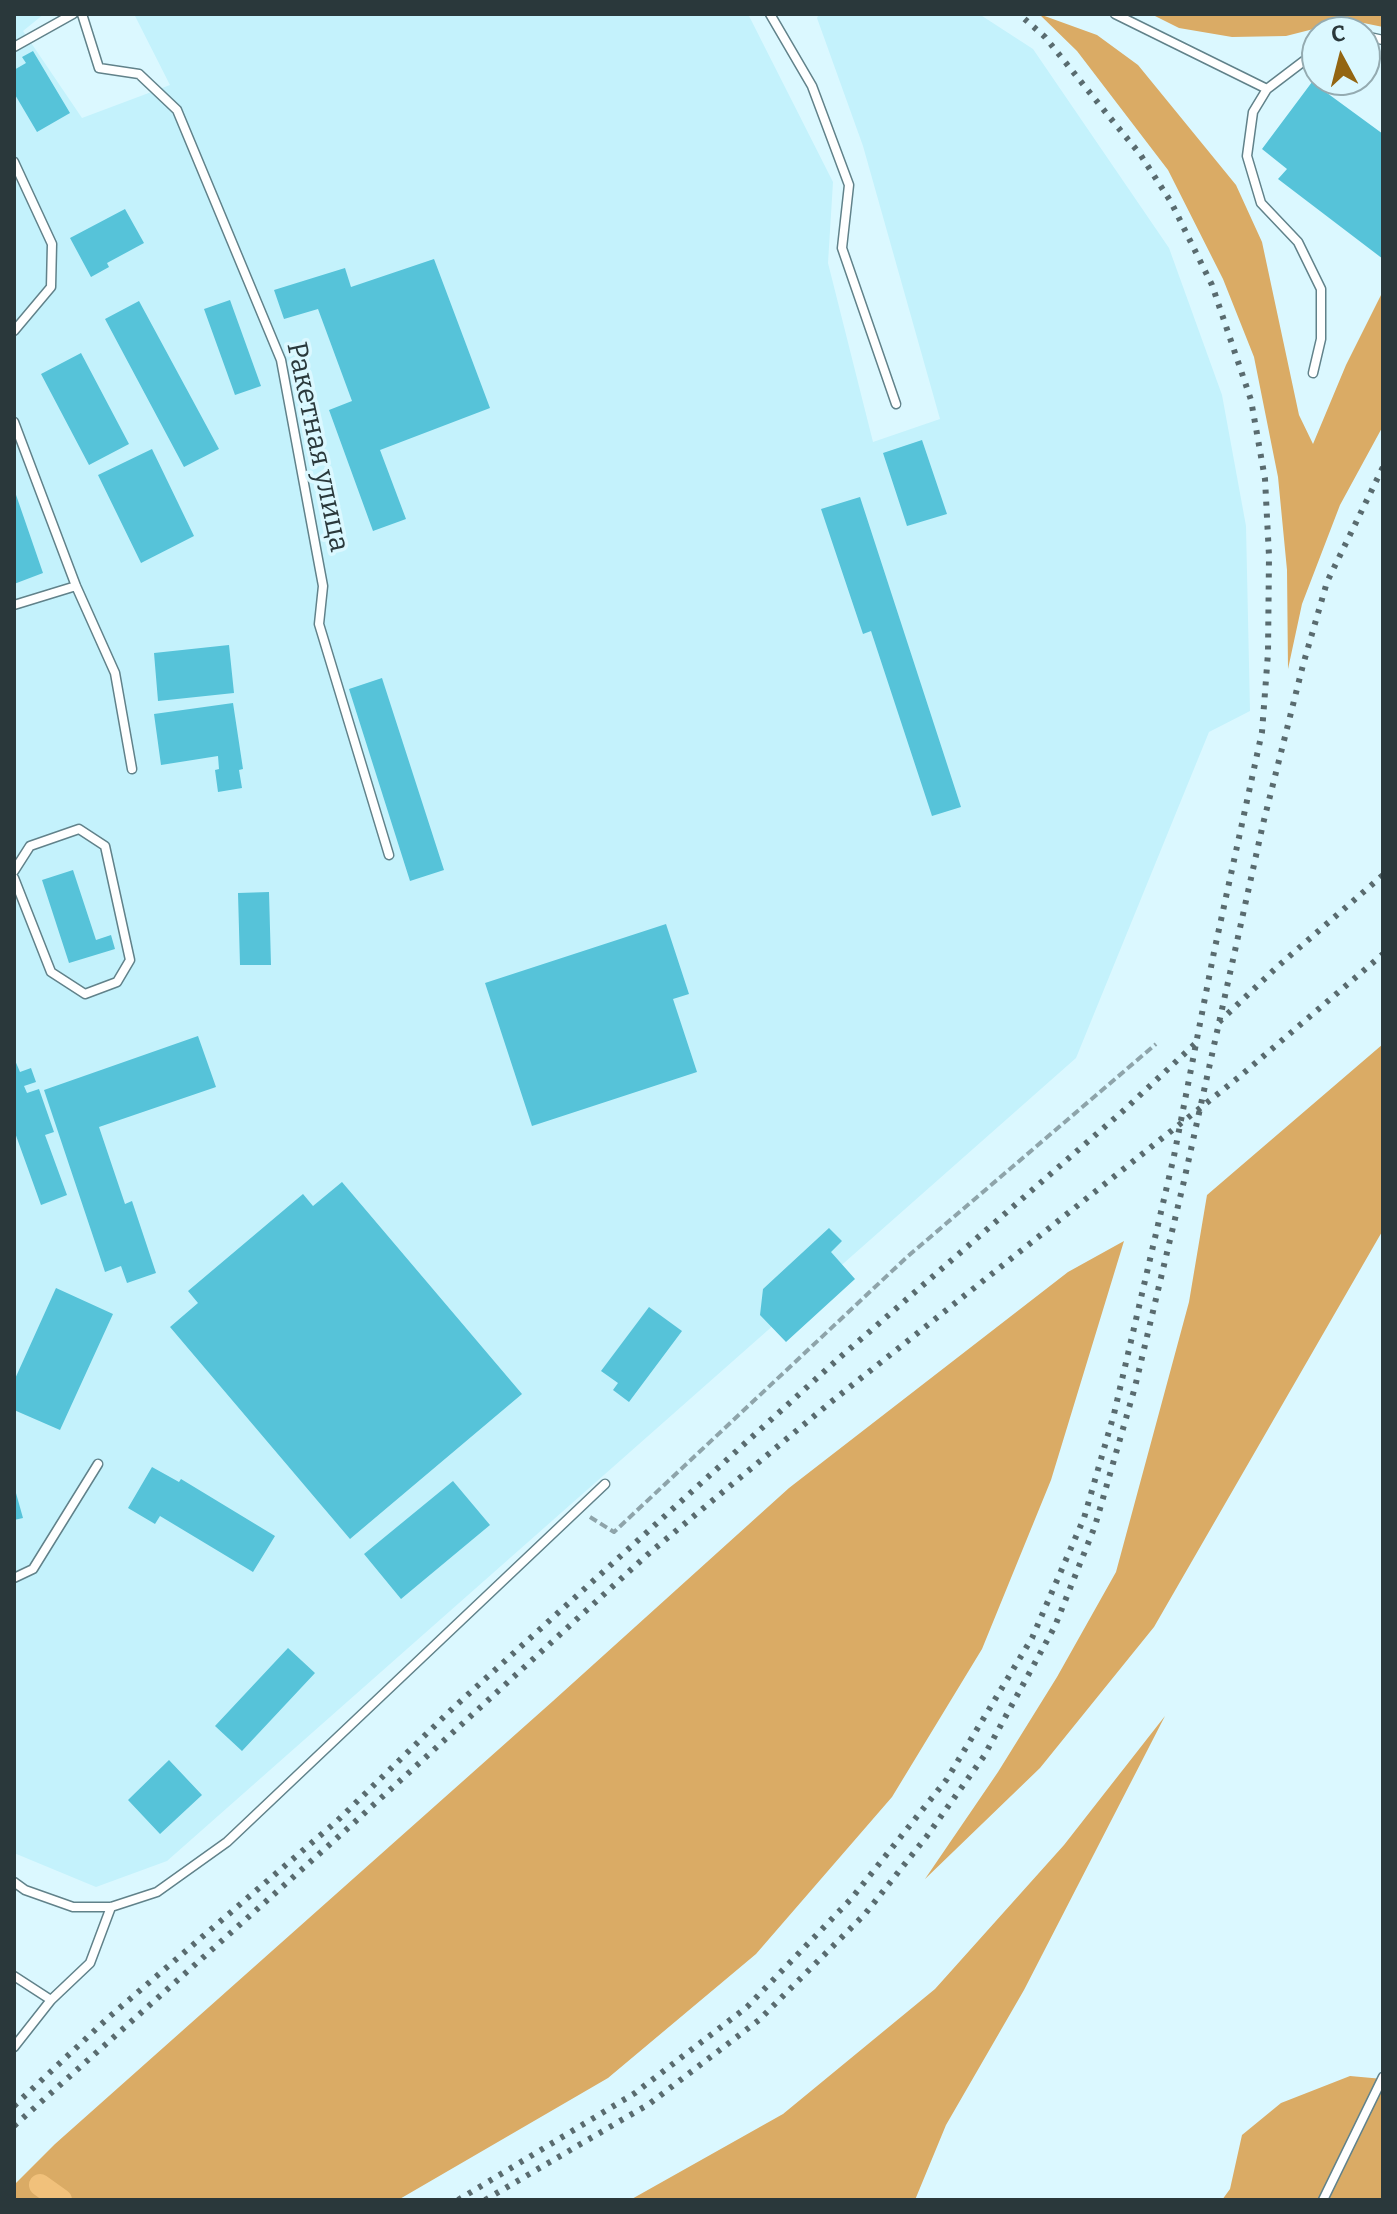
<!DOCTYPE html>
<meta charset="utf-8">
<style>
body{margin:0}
#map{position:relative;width:1397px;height:2214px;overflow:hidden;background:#dbf8ff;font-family:Bitter,serif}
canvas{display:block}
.frame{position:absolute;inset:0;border:16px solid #2a383b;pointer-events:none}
.north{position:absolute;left:1301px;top:16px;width:80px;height:80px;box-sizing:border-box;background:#dbf8ff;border:2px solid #94abb1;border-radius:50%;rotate:353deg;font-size:22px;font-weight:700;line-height:32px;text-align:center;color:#2a383b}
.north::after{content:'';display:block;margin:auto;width:28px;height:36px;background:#936512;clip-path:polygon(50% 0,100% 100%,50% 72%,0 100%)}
</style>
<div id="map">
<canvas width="1397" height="2214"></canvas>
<div class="frame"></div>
<div class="north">С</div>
</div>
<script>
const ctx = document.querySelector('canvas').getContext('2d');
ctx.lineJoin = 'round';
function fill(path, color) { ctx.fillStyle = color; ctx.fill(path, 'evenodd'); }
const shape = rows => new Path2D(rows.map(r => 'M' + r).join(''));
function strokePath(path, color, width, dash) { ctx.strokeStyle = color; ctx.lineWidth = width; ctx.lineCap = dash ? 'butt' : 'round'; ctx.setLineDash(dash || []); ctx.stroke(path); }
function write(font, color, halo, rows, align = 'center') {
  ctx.font = font + ' Bitter,serif'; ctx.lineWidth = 7; ctx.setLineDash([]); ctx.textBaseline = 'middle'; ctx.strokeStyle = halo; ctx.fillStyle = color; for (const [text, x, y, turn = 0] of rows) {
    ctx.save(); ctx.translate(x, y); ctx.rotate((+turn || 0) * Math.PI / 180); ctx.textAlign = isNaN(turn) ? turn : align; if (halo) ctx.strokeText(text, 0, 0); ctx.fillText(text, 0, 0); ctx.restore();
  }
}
fill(shape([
 [14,14,44,14,23,31,82,118,170,85,134,14,748,14,833,182,828,263,873,442,940,419,863,146,817,18,819,14,979,14,1033,49,1169,248,1222,395,1246,526,1250,711,1209,732,1076,1058,167,1861,96,1887,14,1853]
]), '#c4f2fc');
fill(shape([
 [1039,14,1097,35,1138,65,1236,185,1262,242,1299,415,1313,444,1346,365,1383,291,1383,426,1340,505,1302,604,1288,669,1287,570,1278,477,1254,357,1223,279,1168,170,1077,51],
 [1151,14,1383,14,1383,27,1349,20,1286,36,1232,37,1179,28],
 [1383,1044,1383,1230,1154,1627,1040,1768,925,1879,998,1772,1057,1677,1116,1572,1189,1302,1207,1195],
 [1124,1241,1051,1480,982,1649,892,1797,756,1954,608,2078,398,2200,14,2200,14,2185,55,2144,553,1701,789,1488,1068,1272],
 [1165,1716,1024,1990,946,2125,915,2200,630,2200,783,2114,935,1989,1064,1845],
 [1350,2076,1383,2079,1383,2200,1222,2200,1230,2189,1242,2135,1281,2103]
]), '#daab65');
strokePath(shape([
 [40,2185,61,2200]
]), '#f1c17b', 22);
fill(shape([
 [33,51,70,113,37,132,14,93,16,76,14,70,26,63,22,57],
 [1312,82,1383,134,1383,259,1278,179,1287,169,1262,149],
 [125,209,144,243,107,263,109,267,91,277,70,238],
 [434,259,490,408,380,450,406,519,373,531,329,410,352,401,318,309,284,319,274,290,345,268,351,287],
 [230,300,261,386,235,395,204,309],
 [139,301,219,449,184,467,105,319],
 [81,353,129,444,89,465,41,374],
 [922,440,947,514,907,526,883,453],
 [152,449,194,536,141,563,98,475],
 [14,489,43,573,14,584],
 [860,497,961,807,932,816,871,631,863,634,821,509],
 [229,645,234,693,158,701,154,653],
 [382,678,444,870,410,881,349,689],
 [233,703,243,769,239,770,242,788,218,792,215,770,219,769,218,756,161,765,154,714],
 [73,870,96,940,111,935,115,949,69,963,42,880],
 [269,892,271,965,240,965,238,893],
 [666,924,689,994,673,999,697,1072,532,1126,485,983],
 [198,1036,216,1087,99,1127,125,1204,132,1201,156,1273,127,1283,121,1266,105,1272,44,1090],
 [14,1058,20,1072,31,1068,36,1082,24,1086,27,1093,39,1089,54,1132,45,1135,67,1195,41,1205,14,1130],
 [342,1182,522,1394,350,1539,170,1327,198,1303,188,1291,303,1194,313,1206],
 [829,1228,842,1241,831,1252,855,1279,786,1342,760,1315,763,1289],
 [56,1288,113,1314,60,1430,14,1410,14,1381],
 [649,1307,682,1331,629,1402,613,1390,618,1383,601,1371],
 [152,1467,179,1482,181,1479,275,1536,253,1572,160,1516,155,1524,128,1508],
 [453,1481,490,1525,401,1599,364,1554],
 [14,1486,23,1518,14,1520],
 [288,1648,315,1673,242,1751,215,1726],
 [169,1760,202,1795,160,1834,128,1800]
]), '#56c3d9');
const lane = shape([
 [82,14,99,68,139,74,177,110,281,360,323,586,319,624,389,855],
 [770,14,812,86,849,185,842,248,896,404],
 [1115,14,1267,89],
 [1365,36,1383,40],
 [14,47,73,14],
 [14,162,52,244,51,287,14,331],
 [1313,373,1321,339,1321,289,1298,242,1261,203,1247,156,1253,112,1267,89,1317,51],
 [14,422,76,586,115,673,132,769],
 [14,605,76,586],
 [14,871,30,846,79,829,105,846,130,960,117,982,85,994,51,972,14,878],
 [14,1578,33,1569,98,1464],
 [14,1882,25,1890,73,1907,111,1907,157,1892,227,1842,605,1484],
 [14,1976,51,2000],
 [14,2047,51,2000,90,1963,111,1907],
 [1323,2200,1383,2077]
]);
strokePath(lane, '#61828a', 11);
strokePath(shape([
 [590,1517,614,1532,907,1257,1156,1044]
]), '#8ea4aa', 4, [8, 4]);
strokePath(lane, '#fff', 8);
strokePath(shape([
 [1219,1022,1277,967,1383,875],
 [14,2106,109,2017,337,1821,453,1708,838,1359,1123,1111,1198,1041],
 [14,2126,346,1830,647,1555,831,1402,1239,1077,1383,954],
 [458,2200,635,2093,747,2007,851,1899,947,1779,1032,1638,1084,1518,1114,1414,1174,1156,1214,952,1262,732,1268,653,1269,556,1265,479,1251,400,1212,285,1171,202,1140,154,1107,114,1045,37,1019,14],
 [485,2200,649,2104,759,2020,865,1914,927,1836,984,1756,1055,1626,1095,1526,1135,1387,1184,1181,1263,824,1303,665,1327,582,1383,467]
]), '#596b6f', 6, [4, 8]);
write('28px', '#2a383b', '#dbf8ff', [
 ["Ракетная улица",317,447,78]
]);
</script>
